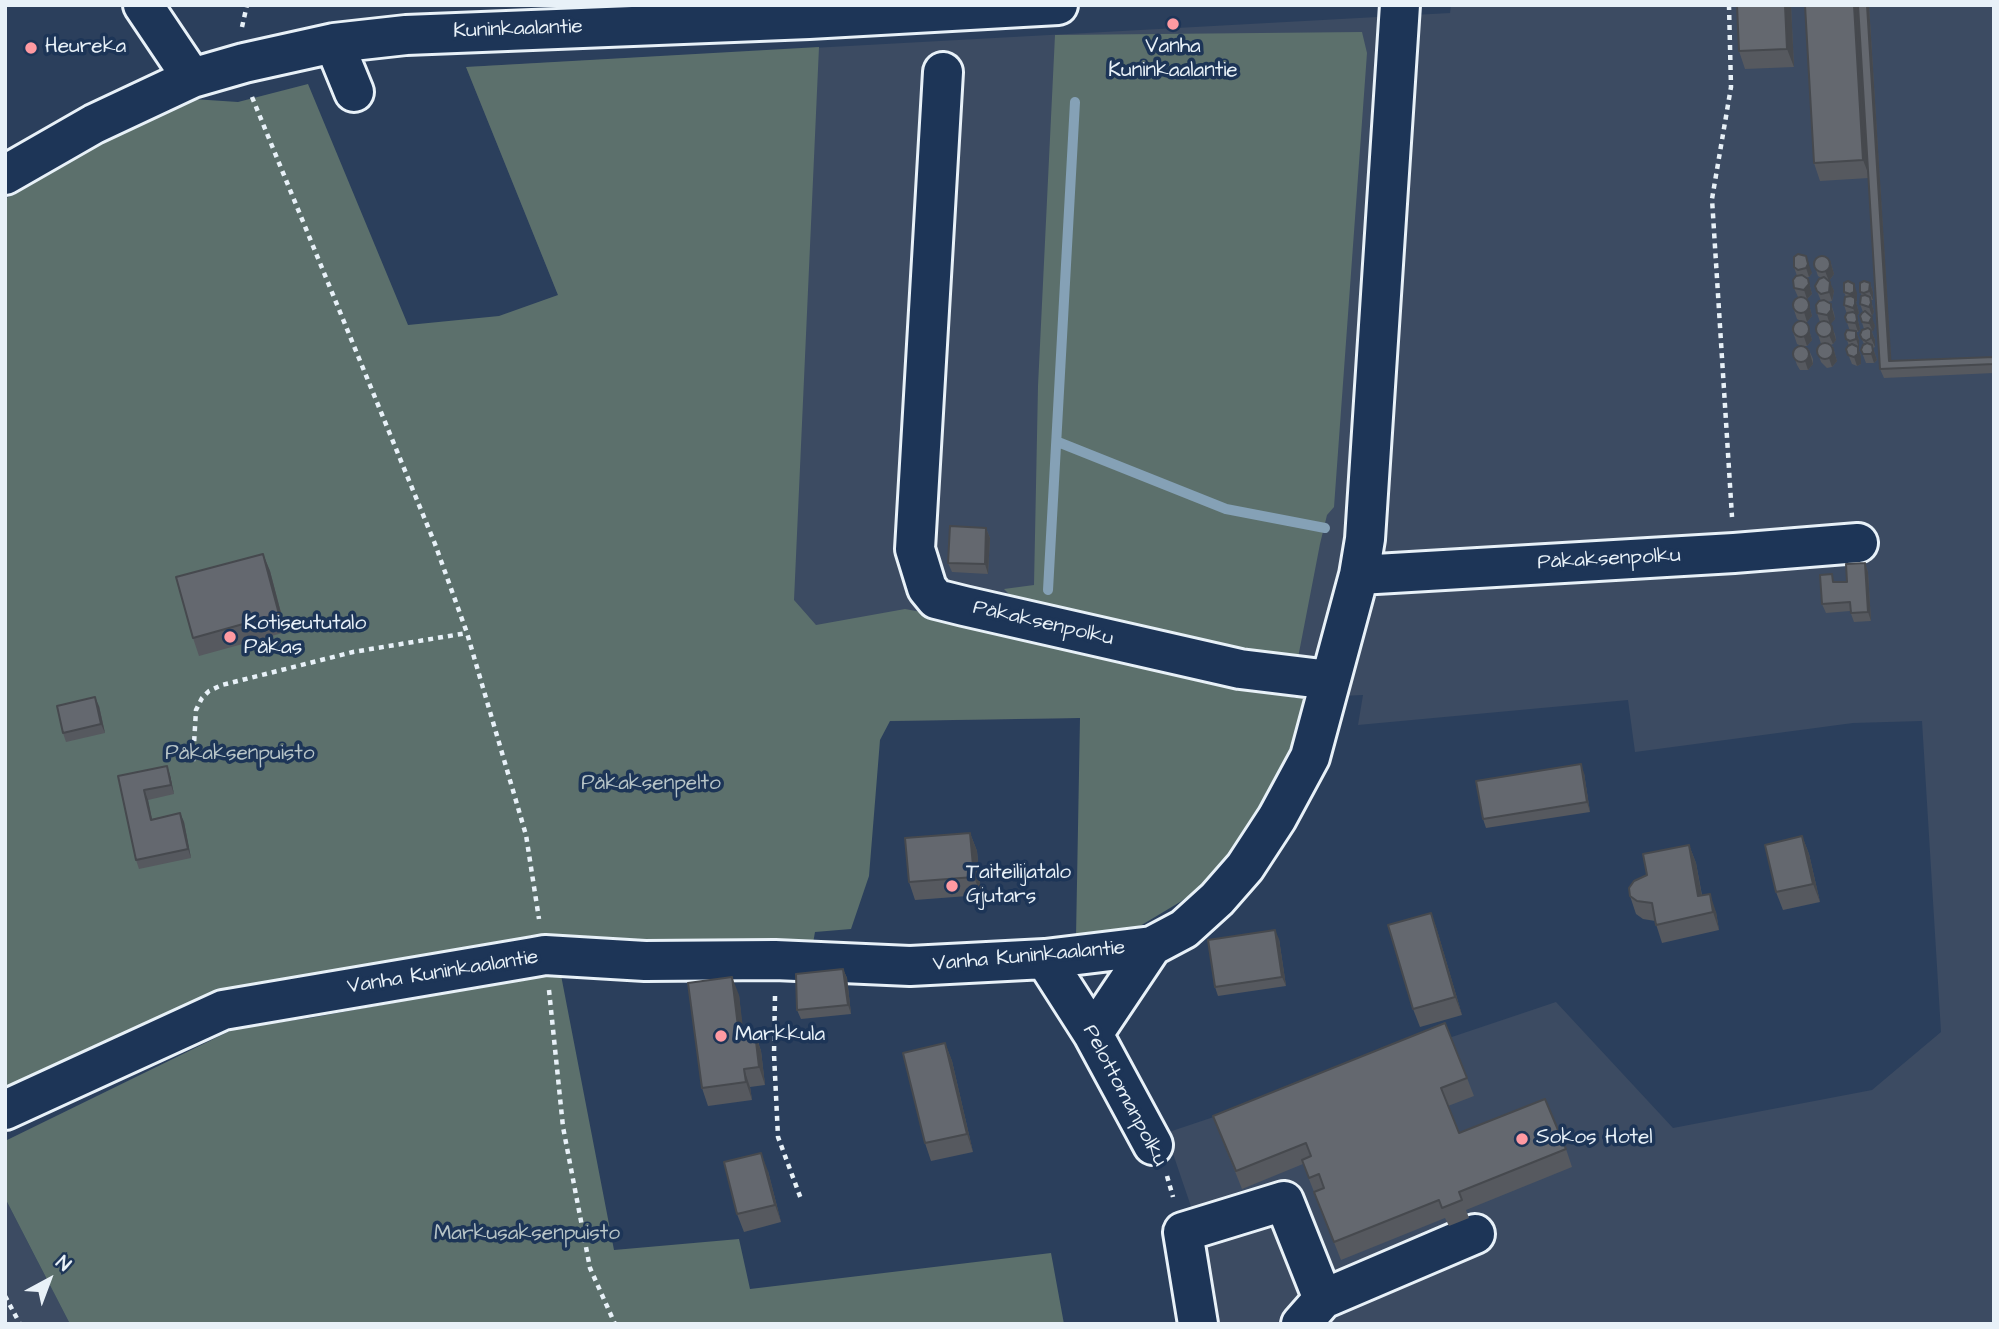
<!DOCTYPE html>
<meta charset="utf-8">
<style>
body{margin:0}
#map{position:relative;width:1999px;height:1329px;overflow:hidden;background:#2b3f5c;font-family:"Architects Daughter",sans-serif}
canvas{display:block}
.frame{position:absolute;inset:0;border:7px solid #e8f1f8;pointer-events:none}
.north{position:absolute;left:14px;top:1245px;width:70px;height:70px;-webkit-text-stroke:5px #1d3557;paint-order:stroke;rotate:41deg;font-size:19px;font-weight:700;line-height:28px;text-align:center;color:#e8f1f8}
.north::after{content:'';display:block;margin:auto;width:24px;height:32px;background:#e8f1f8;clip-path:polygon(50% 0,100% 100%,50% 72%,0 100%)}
</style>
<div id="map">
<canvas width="1999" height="1329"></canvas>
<div class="frame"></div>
<div class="north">N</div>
</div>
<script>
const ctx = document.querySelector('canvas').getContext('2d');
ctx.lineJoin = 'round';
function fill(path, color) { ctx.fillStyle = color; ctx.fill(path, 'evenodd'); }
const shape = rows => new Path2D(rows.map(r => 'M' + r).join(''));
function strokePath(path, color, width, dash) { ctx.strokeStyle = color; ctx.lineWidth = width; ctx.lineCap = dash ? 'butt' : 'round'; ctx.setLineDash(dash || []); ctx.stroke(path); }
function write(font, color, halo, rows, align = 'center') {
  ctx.font = font + ' "Architects Daughter",sans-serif'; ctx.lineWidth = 7; ctx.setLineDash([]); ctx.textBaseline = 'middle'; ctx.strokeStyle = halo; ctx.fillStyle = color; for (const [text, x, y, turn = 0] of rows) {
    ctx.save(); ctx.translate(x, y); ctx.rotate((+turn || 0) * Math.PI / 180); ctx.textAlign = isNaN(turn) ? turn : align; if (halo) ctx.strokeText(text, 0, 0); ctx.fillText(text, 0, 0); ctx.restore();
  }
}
fill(shape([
 [1451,5,1994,5,1994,1324,1289,1324,1293,1320,1268,1324,1216,1324,1201,1236,1166,1133,1556,1002,1673,1128,1872,1090,1941,1032,1922,721,1853,723,1635,752,1628,700,1358,725,1363,695,1294,698,1080,718,845,722,558,295,466,67,1450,13],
 [5,1198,70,1324,5,1324]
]), '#3c4b62');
fill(shape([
 [1362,32,1367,53,1334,507,1327,515,1320,544,1297,663,1019,604,1004,589,1034,585,1038,386,1055,35],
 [819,47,794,600,816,625,905,609,1037,633,1278,689,1294,698,1314,697,1259,815,1218,875,1180,902,1140,926,1124,931,1076,937,1080,718,890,721,880,740,869,876,851,929,815,932,812,949,368,977,5,1101,5,199,100,141,193,99,238,102,308,84,408,325,499,316,558,295,466,67],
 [560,970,614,1250,739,1239,750,1289,1051,1253,1064,1324,70,1324,5,1198,5,1141,236,1028,310,1018,414,999,414,995]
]), '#5c706c');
strokePath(shape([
 [1058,442,1226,509,1325,528],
 [1048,590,1075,102]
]), '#85a1b6', 10);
const minor = shape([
 [143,5,192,78],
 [334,43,354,92],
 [943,72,915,549,927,588,936,599,964,606,1240,669,1330,680],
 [5,175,94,124,192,78,244,63,334,43,406,35,809,19,1058,5],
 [1359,575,1734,553,1858,543],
 [1045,959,1093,1034,1153,1145],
 [1093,1034,1152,946],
 [5,1110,223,1010,534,957,545,955,645,961,775,960,910,966,1045,959,1152,946,1184,929,1217,899,1245,867,1277,818,1310,757,1359,575,1365,539,1400,5],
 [1198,1324,1183,1232,1284,1201,1323,1299],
 [1301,1324,1323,1299,1475,1234]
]);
strokePath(minor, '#e8f1f8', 44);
strokePath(shape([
 [1729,5,1731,87,1712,199,1732,517],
 [242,27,247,5],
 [252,97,435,544,467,633,526,835,539,919],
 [193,761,196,710,202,698,209,691,222,685,353,652,467,633],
 [549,990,563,1127,590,1268,615,1324],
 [775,996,774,1054,778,1137,801,1199],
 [1167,1176,1173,1197],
 [5,1296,20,1324]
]), '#e8f1f8', 4.5, [5, 5]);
strokePath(minor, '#1d3557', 38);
fill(shape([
 [1791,5,1794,67,1745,69,1739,51],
 [1869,5,1891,361,1994,357,1994,373,1884,378,1880,369,1869,178,1820,181,1814,163],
 [1794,257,1812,273,1809,277,1806,278,1808,279,1812,294,1807,299,1804,299,1808,301,1812,316,1807,322,1803,322,1808,326,1812,340,1807,346,1804,346,1809,350,1813,359,1813,364,1808,370,1800,370,1797,365,1794,356,1801,346,1797,344,1792,329,1801,321,1797,319,1794,310,1799,297,1798,297,1794,288,1797,276,1794,267],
 [1830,260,1834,274,1829,281,1834,291,1832,301,1828,302,1831,304,1834,313,1835,319,1830,324,1835,334,1836,340,1833,344,1831,345,1833,347,1837,361,1832,367,1827,368,1821,362,1818,353,1821,344,1818,334,1820,322,1817,313,1821,301,1815,286,1821,278,1818,276,1815,267],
 [1870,283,1873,292,1873,300,1871,300,1874,312,1872,316,1870,315,1875,326,1872,332,1875,340,1875,347,1873,348,1877,360,1874,363,1866,363,1861,350,1864,344,1860,335,1864,329,1860,316,1863,312,1860,304,1862,296,1860,292],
 [1844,292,1857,293,1857,301,1856,302,1859,313,1857,316,1860,329,1858,332,1856,332,1859,340,1858,348,1861,356,1861,364,1857,366,1852,364,1846,349,1849,346,1845,334,1850,331,1845,317,1847,314,1844,305,1846,297],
 [986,528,990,538,988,574,952,572,948,563],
 [263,554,270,571,286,632,199,656,193,638],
 [1865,563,1868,572,1871,621,1854,622,1850,611,1826,613,1822,604,1835,582,1847,582],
 [99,706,105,733,66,742,63,733],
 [167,766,170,775,174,794,148,800,152,819,180,813,184,822,191,858,139,869,136,860,118,776],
 [1584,773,1590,812,1486,828,1483,819],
 [970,833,977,851,981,895,915,900,909,882],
 [1802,836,1809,854,1820,902,1783,910,1776,892],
 [1689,845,1696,863,1702,895,1716,912,1719,930,1662,943,1655,921,1643,919,1636,914,1630,896,1647,875],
 [1431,913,1437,930,1462,1015,1420,1027,1413,1009],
 [1279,939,1286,986,1218,996,1215,987],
 [843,969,847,978,851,1014,801,1019,797,1010],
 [739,995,743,1034,755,1033,761,1051,765,1085,750,1087,752,1100,708,1106,702,1088],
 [945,1043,952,1061,973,1152,931,1161,925,1143],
 [1467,1078,1474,1096,1448,1106,1459,1133,1566,1149,1572,1167,1466,1210,1469,1218,1449,1226,1445,1218,1341,1260,1303,1164,1242,1189,1213,1116],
 [768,1171,781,1222,744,1232,737,1214]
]), '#56595f');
fill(shape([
 [1785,5,1791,5,1794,67,1787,49],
 [1854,5,1860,5,1870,178,1863,160],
 [1867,5,1869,5,1892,370,1889,361],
 [1806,256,1812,273,1809,277,1806,268],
 [1830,260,1834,274,1829,281,1825,271],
 [1808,279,1812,294,1807,299,1804,290],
 [1830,282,1834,291,1832,301,1829,292],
 [1870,283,1873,292,1873,300,1869,291],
 [1854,284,1857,293,1857,301,1856,302,1859,313,1857,316,1860,329,1858,332,1855,323,1856,317,1853,308,1854,303,1850,294],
 [1870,297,1874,312,1872,316,1869,307],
 [1808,301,1812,316,1807,322,1804,312],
 [1831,304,1835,319,1830,325,1827,315],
 [1872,317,1875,326,1873,332,1869,323],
 [1832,325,1836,340,1833,344,1829,335],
 [1808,326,1812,340,1807,346,1804,337],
 [1871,330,1875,340,1875,347,1871,338],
 [1856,331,1859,340,1859,348,1856,339],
 [1872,345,1877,360,1874,363,1871,354],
 [1833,347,1837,361,1832,367,1829,358],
 [1858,347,1861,356,1861,364,1857,366,1854,357],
 [1809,350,1813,364,1808,370,1805,361],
 [986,528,990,538,988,574,985,564],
 [263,554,270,571,286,632,279,614],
 [1865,563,1868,572,1871,621,1868,612],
 [95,697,99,706,105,733,101,724],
 [1581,764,1584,773,1590,812,1587,802],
 [167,766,170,775,174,794,171,785],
 [144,790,148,800,154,829,151,820],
 [180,813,184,822,191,858,188,849],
 [970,833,977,851,981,895,974,877],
 [1802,836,1809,854,1820,902,1813,884],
 [1689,845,1696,863,1705,914,1698,896],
 [1710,894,1716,912,1719,930,1713,912],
 [1431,913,1437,930,1462,1015,1455,997],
 [1275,930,1279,939,1286,986,1282,977],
 [843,969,847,978,851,1014,848,1005],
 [732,977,739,995,746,1053,739,1035],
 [755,1033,761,1051,765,1085,759,1067],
 [945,1043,952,1061,973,1152,967,1134],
 [744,1069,750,1087,752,1100,746,1082],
 [761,1153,768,1171,781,1222,775,1205]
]), '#46494e');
const building = shape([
 [1737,5,1785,5,1787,49,1739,51,1737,5],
 [1805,5,1854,5,1863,160,1814,163,1805,5],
 [1858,5,1867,5,1889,361,1994,357,1994,364,1880,369,1858,5],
 [1798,254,1806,256,1808,264,1806,268,1798,270,1794,267,1794,257,1798,254],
 '1814 264a8 8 0 1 1 16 0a8 8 0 1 1-16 0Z',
 [1802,275,1808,279,1809,284,1804,290,1794,288,1793,280,1796,276,1802,275],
 [1824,277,1830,282,1829,292,1821,294,1817,291,1815,286,1819,279,1824,277],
 [1848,281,1854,284,1854,292,1850,294,1844,292,1844,283,1848,281],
 [1864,281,1870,283,1869,291,1864,293,1860,292,1860,283,1864,281],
 [1865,295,1870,297,1871,303,1869,307,1860,304,1861,296,1865,295],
 [1851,296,1855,298,1855,304,1853,308,1844,305,1845,297,1851,296],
 '1793 305a8 8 0 1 1 16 0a8 8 0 1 1-16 0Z',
 [1824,300,1831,304,1831,310,1827,315,1817,313,1816,305,1819,301,1824,300],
 [1865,311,1872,317,1869,323,1862,322,1860,316,1862,313,1865,311],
 [1853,312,1856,314,1857,320,1855,323,1847,322,1845,317,1847,313,1853,312],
 '1816 329a8 8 0 1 1 16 0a8 8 0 1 1-16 0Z',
 '1793 329a8 8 0 1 1 16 0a8 8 0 1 1-16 0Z',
 [1868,328,1871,330,1871,338,1866,341,1862,339,1860,335,1862,330,1868,328],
 [1847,330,1856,331,1856,339,1850,341,1846,339,1845,334,1847,330],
 [1867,343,1872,345,1873,351,1871,354,1863,354,1861,350,1863,345,1867,343],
 '1817 351a8 8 0 1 1 16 0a8 8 0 1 1-16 0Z',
 [1852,344,1858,347,1858,354,1854,357,1848,355,1846,349,1848,346,1852,344],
 '1793 354a8 8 0 1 1 16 0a8 8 0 1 1-16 0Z',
 [950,526,986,528,985,564,948,563,950,526],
 [263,554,279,614,193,638,176,577,263,554],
 [1865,563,1868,612,1851,613,1850,602,1822,604,1820,575,1832,574,1833,582,1847,582,1846,564,1865,563],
 [95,697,101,724,63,733,57,706,95,697],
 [1581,764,1587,802,1483,819,1476,781,1581,764],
 [167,766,171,785,144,790,151,820,180,813,188,849,136,860,118,776,167,766],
 [970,833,974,877,909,882,905,838,970,833],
 [1802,836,1813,884,1776,892,1765,845,1802,836],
 [1689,845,1698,896,1710,894,1713,912,1656,925,1652,903,1637,901,1630,896,1629,888,1634,881,1647,875,1643,854,1689,845],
 [1431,913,1455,997,1413,1009,1388,925,1431,913],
 [1275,930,1282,977,1215,987,1208,940,1275,930],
 [843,969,848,1005,797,1010,796,974,843,969],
 [732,977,739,1035,755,1033,759,1067,744,1069,746,1082,702,1088,688,983,732,977],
 [1445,1023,1467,1078,1441,1088,1459,1133,1545,1099,1566,1149,1459,1192,1462,1200,1442,1208,1439,1200,1334,1242,1314,1192,1324,1188,1319,1174,1309,1178,1302,1160,1311,1156,1306,1143,1236,1171,1213,1116,1445,1023],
 [945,1043,967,1134,925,1143,903,1053,945,1043],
 [761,1153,775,1205,737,1214,724,1162,761,1153]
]);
fill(building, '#64686f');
strokePath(building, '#46494e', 2);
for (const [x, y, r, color] of [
 [1173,24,7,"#ff9aa2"],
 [31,48,7,"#ff9aa2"],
 [230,637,7,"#ff9aa2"],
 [952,886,7,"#ff9aa2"],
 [721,1036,7,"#ff9aa2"],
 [1522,1139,7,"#ff9aa2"]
]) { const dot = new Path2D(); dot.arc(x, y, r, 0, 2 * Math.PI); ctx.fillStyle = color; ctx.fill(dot); strokePath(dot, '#1d3557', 2.5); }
write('21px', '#e8f1f8', '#1d3557', [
 ["Kuninkaalantie",518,30,-2],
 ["Påkaksenpolku",1609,560,-3],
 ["Påkaksenpolku",1043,624,13],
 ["Vanha Kuninkaalantie",1029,957,-5],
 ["Vanha Kuninkaalantie",443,973,-9],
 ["Pelottomanpolku",1124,1096,62]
]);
write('21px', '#e8f1f8', '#1d3557', [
 ["Heureka",45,48],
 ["Vanha",1173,48,"center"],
 ["Kuninkaalantie",1173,72,"center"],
 ["Kotiseututalo",244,625],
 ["Påkas",244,649],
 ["Taiteilijatalo",966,874],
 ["Gjutars",966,898],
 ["Markkula",735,1036],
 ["Sokos Hotel",1536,1139]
], 'left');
write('21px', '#b7c4c7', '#1d3557', [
 ["Påkaksenpuisto",240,755],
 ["Påkaksenpelto",651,785],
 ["Markusaksenpuisto",527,1235]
]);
</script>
